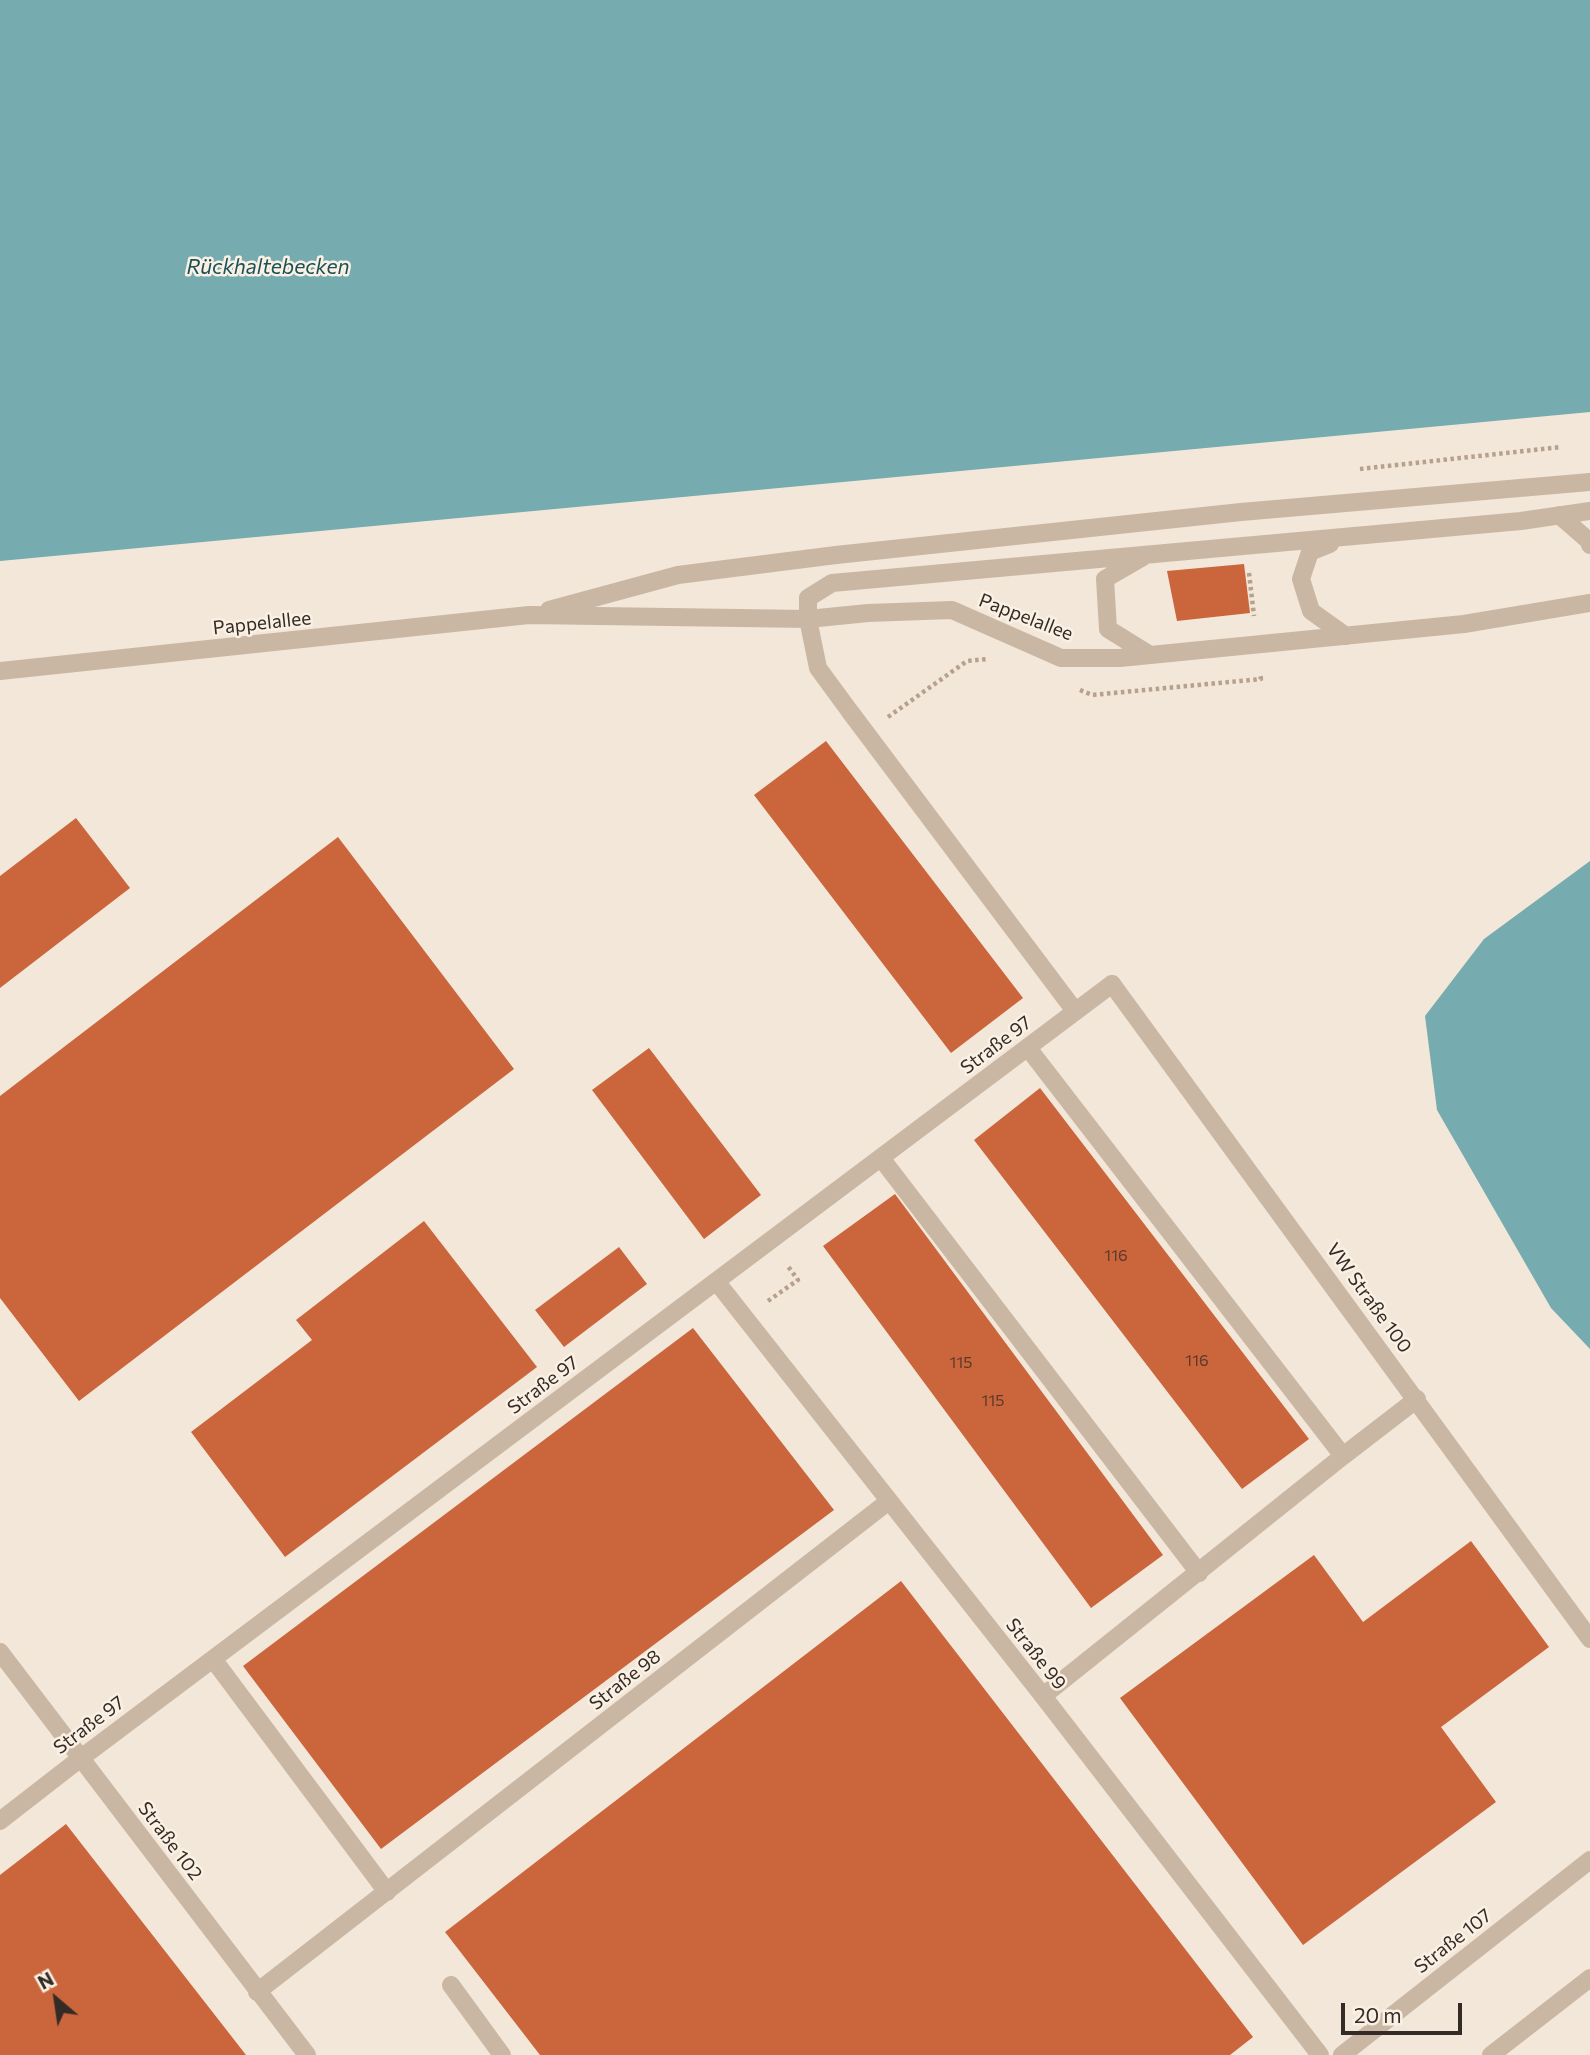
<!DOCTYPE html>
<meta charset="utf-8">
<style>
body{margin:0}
#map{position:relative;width:1590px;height:2055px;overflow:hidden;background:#f2e7d8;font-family:Commissioner,sans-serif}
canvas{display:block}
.north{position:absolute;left:21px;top:1964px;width:70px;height:70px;-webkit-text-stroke:5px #faf1e4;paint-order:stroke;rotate:331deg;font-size:19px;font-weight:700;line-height:28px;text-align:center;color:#352b26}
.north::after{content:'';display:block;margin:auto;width:24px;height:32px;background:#352b26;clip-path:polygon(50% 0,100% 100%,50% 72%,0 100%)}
.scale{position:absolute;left:1341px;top:2003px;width:121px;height:32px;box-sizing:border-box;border:4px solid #352b26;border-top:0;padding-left:9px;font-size:21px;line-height:24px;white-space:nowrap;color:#352b26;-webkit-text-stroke:5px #faf1e4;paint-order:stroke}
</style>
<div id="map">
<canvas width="1590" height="2055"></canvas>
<div class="north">N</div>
<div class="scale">20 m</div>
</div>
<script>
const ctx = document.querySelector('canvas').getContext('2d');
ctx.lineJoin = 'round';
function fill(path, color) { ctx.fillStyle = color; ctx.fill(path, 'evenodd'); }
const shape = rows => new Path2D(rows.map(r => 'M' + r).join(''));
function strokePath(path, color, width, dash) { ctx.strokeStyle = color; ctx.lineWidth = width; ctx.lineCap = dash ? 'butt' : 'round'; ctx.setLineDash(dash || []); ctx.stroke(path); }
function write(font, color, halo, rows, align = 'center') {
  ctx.font = font + ' Commissioner,sans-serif'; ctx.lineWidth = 5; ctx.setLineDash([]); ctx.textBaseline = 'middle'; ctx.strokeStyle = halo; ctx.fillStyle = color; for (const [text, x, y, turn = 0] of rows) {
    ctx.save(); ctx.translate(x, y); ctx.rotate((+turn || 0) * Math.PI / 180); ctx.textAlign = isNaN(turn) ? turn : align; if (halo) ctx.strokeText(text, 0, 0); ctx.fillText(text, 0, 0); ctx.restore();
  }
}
fill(shape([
 [0,0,1590,0,1590,412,0,561],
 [1590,861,1590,1349,1551,1308,1437,1110,1425,1016,1484,939]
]), '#76abb0');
fill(shape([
 [1244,564,1250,613,1177,621,1167,571],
 [826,741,1023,998,951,1053,754,795],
 [76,818,130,888,0,988,0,876],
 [338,837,514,1069,79,1401,0,1298,0,1096],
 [649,1048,761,1195,704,1239,592,1090],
 [1040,1088,1309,1439,1242,1489,974,1140],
 [895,1194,1163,1555,1091,1608,823,1246],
 [424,1221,537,1367,285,1557,191,1432,312,1340,296,1320],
 [619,1247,647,1284,564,1347,535,1310],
 [693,1328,834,1510,381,1849,243,1666],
 [1471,1541,1549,1647,1441,1727,1496,1802,1303,1945,1120,1698,1314,1555,1363,1622],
 [901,1581,1253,2037,1230,2055,540,2055,445,1932],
 [66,1824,246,2055,0,2055,0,1875]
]), '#cb653c');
strokePath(shape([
 [1360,469,1561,447],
 [1249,573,1254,616],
 [1080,690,1092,695,1261,679,1260,674],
 [888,717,967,661,987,659],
 [768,1301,798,1280,787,1265]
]), '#b6a18e', 4.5, [3.5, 3.5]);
strokePath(shape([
 [851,713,1075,1011],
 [1112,984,1590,1639],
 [1028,1048,1343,1456,1043,1696],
 [881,1158,1199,1573],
 [1343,1456,1417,1399]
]), '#cab7a3', 18);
strokePath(shape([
 [1559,515,1589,541,1590,545],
 [1330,544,1310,552,1301,579,1311,611,1346,636],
 [1143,557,1105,579,1108,629,1150,655],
 [549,610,678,575,836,555,1241,512,1590,482],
 [0,671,529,615,808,619,868,613,952,610,1061,658,1120,658,1464,624,1590,603],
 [851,713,818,668,808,619,808,598,832,583,1521,521,1590,511],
 [716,1281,1043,1696,1320,2055],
 [0,1652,307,2055],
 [213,1659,387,1892],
 [0,1821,81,1758,1112,984],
 [451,1985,502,2055],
 [257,1992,889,1501],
 [1342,2055,1590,1860],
 [1491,2055,1590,1978]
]), '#cab7a3', 18);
write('16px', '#5a3a2c', null, [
 ["116",1116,1256],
 ["116",1197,1361],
 ["115",961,1363],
 ["115",993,1401]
]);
write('19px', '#352b26', '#faf1e4', [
 ["Pappelallee",1026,617,21],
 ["Pappelallee",262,623,-6],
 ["Straße 97",996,1045,-37],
 ["VW Straße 100",1369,1298,54],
 ["Straße 97",543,1385,-37],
 ["Straße 99",1036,1654,52],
 ["Straße 98",625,1680,-38],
 ["Straße 97",89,1725,-37],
 ["Straße 102",170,1841,53],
 ["Straße 107",1453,1941,-38]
]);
write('italic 21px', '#1a5158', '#faf1e4', [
 ["Rückhaltebecken",268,267]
]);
</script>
